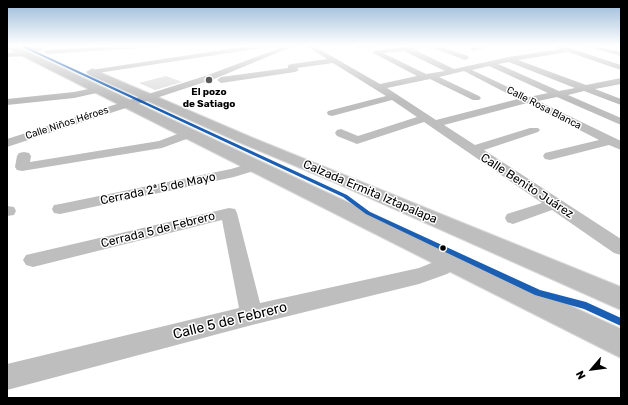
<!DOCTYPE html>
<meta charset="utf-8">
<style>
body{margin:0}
#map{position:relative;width:628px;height:405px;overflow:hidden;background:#fff;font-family:Rubik,sans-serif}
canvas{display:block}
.frame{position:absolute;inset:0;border:8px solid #000;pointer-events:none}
.north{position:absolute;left:572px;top:349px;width:40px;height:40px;-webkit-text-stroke:3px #fff;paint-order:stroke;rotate:242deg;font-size:11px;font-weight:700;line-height:16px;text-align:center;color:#000}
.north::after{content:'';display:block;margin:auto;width:14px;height:18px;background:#000;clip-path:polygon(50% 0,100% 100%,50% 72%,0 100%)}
</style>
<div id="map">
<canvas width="628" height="405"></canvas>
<div class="frame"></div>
<div class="north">N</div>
</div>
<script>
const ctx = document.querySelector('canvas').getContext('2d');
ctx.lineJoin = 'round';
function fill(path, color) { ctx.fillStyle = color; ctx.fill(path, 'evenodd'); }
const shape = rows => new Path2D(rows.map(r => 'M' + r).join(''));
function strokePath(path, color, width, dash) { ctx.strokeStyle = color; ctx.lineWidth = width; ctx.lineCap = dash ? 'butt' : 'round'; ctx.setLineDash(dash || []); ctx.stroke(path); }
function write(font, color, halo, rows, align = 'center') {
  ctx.font = font + ' Rubik,sans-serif'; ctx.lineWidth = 3; ctx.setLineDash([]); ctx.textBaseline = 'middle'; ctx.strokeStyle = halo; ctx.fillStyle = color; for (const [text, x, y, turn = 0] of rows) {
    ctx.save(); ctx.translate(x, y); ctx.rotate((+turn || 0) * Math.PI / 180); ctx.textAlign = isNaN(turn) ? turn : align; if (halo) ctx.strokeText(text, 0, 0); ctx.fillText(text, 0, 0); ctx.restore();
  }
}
fill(shape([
 [166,76,182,82,155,90,139,83]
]), '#dfdfdf');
const major = shape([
 [7,45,13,45,460,255,621,329,621,358,7,48,7,45],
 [92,69,253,138,621,287,621,310,336,183,243,144,88,74,87,72,92,69]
]);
const highway = shape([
 [21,45,36,45,44,48,39,51,23,47,21,45]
]);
strokePath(major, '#dbdbdb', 2);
strokePath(highway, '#dbdbdb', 2);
fill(shape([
 [134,45,162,45,159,47,47,54,44,52,47,50,134,45],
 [255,45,284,45,281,47,255,49,91,74,87,72,91,70,255,45],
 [288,45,296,45,214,79,7,147,7,139,208,75,288,45],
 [305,45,312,45,380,84,417,76,373,53,373,51,420,45,436,45,468,56,469,58,465,60,430,47,413,49,454,69,509,57,560,49,557,47,560,45,621,65,621,70,568,52,518,60,586,85,621,78,621,84,595,89,621,99,621,105,584,91,568,95,621,118,621,125,557,97,538,101,621,141,621,150,609,145,550,160,545,159,543,156,545,153,599,140,527,103,444,125,475,145,530,128,538,128,540,130,538,132,484,150,621,239,621,255,614,253,552,210,513,224,507,222,505,218,507,214,542,203,424,122,357,144,337,136,335,133,337,130,341,129,358,136,417,117,392,100,332,116,328,115,327,113,328,111,386,96,333,63,297,68,299,70,295,72,221,83,217,80,221,77,288,68,288,65,292,64,327,59,305,45],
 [404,51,445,71,426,74,383,53,404,51],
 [509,62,575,88,559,91,498,64,509,62],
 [489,66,548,93,529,97,472,70,489,66],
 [464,71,518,99,436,120,387,88,430,79,473,100,479,100,481,98,479,96,439,77,464,71],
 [357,45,378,45,375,47,359,48,356,46,357,45],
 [481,45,492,46,473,51,470,49,481,45],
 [581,45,590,45,621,52,621,56,581,45],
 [30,52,31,54,27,56,7,57,7,53,30,52],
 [98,87,101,88,101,92,74,98,7,105,7,99,74,92,98,87],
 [188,130,194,134,192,137,162,148,22,171,17,170,15,167,17,156,19,153,24,152,29,153,31,156,30,162,159,141,188,130],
 [255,162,260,163,262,166,260,169,234,177,60,214,54,213,52,209,54,205,60,204,231,169,255,162],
 [7,206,14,207,16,211,14,215,7,216,7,206],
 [229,208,235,209,237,213,260,303,419,268,451,255,458,257,461,262,458,267,447,274,419,284,252,325,7,390,7,364,239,308,222,220,33,267,26,265,23,260,26,255,229,208]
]), '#bebebe');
fill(major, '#bebebe');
fill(highway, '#bebebe');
fill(shape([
 [22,45,347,195,370,212,540,290,586,302,621,318,621,326,584,309,535,295,366,214,343,197,22,47,22,45]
]), '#1a5fb4');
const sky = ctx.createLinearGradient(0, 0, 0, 101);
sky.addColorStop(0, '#97b8d8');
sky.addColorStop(0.45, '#fff');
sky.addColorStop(1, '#ffffff00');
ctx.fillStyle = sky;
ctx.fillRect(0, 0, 628, 101);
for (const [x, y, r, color] of [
 [209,80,4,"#595959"],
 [443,248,3.5,"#000"]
]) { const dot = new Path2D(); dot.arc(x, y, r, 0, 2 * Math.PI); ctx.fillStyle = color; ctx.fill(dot); strokePath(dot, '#fff', 1.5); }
write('bold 10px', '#000', '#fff', [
 ["El pozo",209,92],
 ["de Satiago",209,104]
]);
write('10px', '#000', '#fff', [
 ["Calle Rosa Blanca",544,108,27],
 ["Calle Niños Héroes",67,123,-18]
]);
write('12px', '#000', '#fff', [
 ["Calle Benito Juárez",527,186,33],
 ["Cerrada 2ª 5 de Mayo",158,189,-12],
 ["Calzada Ermita Iztapalapa",370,192,23],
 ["Cerrada 5 de Febrero",158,230,-14]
]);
write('14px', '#000', '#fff', [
 ["Calle 5 de Febrero",230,321,-14]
]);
</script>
